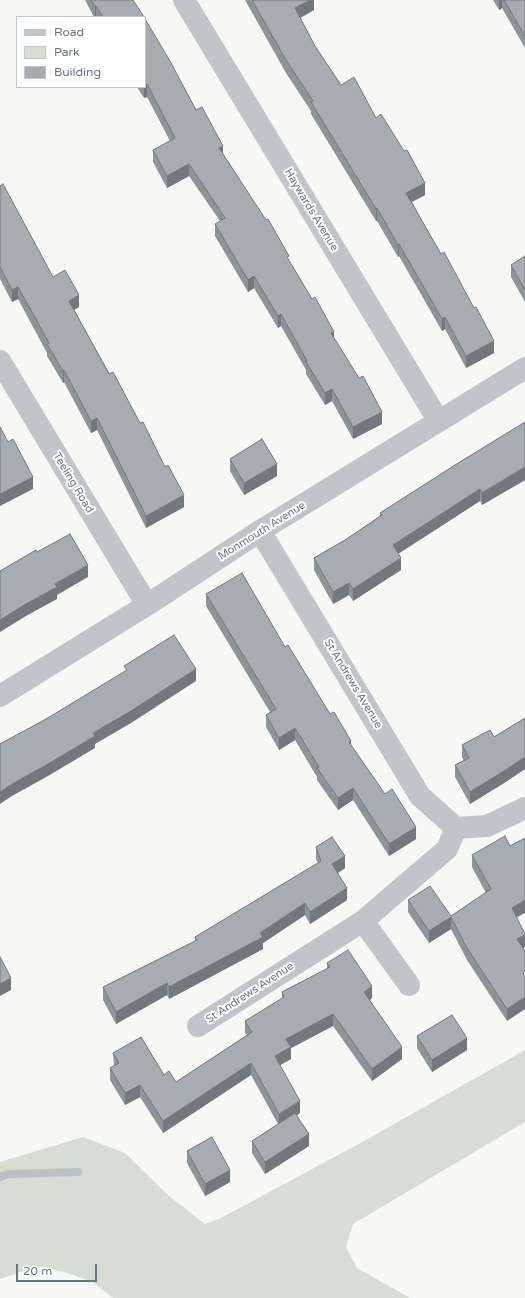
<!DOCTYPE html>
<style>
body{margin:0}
#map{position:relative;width:525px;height:1298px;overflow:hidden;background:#f7f8f5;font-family:"Varela Round",sans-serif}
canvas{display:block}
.legend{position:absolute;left:16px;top:16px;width:130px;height:72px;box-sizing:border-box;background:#fff;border:1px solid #c3c8cd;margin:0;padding:5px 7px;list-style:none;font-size:12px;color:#6a7582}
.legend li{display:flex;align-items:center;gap:8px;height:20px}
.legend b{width:20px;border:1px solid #c3c8cd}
.scale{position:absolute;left:16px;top:1264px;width:81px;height:18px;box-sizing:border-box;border:2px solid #6a7582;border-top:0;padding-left:5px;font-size:12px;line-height:14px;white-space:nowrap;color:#6a7582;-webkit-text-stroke:3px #fff;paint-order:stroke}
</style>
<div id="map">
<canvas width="525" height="1298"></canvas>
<ul class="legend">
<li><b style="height:5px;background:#c1c4c8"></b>Road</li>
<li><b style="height:11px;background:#d7dcd5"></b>Park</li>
<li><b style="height:11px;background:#a6acb2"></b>Building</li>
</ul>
<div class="scale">20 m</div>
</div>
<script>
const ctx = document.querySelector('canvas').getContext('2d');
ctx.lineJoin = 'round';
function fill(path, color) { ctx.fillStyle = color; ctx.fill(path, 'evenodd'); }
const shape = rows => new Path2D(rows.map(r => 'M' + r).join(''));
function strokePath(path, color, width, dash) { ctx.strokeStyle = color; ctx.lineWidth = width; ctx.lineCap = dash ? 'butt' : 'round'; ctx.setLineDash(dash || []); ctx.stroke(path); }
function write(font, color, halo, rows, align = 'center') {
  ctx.font = font + ' "Varela Round",sans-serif'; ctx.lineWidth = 4; ctx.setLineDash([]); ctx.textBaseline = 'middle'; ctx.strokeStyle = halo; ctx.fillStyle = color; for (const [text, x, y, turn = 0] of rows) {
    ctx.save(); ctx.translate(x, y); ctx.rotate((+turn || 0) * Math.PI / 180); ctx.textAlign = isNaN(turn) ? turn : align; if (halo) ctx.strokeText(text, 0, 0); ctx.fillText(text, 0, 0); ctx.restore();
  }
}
fill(shape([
 [525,1050,525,1122,353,1224,346,1247,357,1268,410,1298,113,1298,93,1282,67,1273,38,1266,0,1279,0,1162,83,1137,125,1153,169,1196,205,1224,219,1219,366,1140]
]), '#d7dcd5');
strokePath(shape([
 [0,1177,8,1174,78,1172]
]), '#b9c1c7', 8);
strokePath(shape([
 [184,0,438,420],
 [0,361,147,605],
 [260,531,420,796,456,828,487,826,525,808],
 [0,696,147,605,260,531,525,368],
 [363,921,409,985],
 [198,1026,363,921,447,849,456,828]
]), '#c1c4c8', 22);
fill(shape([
 [85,0,128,0,144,17,94,17],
 [245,0,314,0,314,10,300,18,315,46,341,85,376,118,425,195,412,202,494,353,466,368,445,329,442,331,399,256,398,257,377,221,376,221,311,114,311,111,286,73],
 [493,0,525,0,525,48,502,8,499,10],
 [145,19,196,110,289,261,334,338,382,424,353,439,332,401,325,405,306,374,306,370,281,326,278,328,254,288,248,292,215,236,215,224,220,221,189,176,167,188,153,162,153,150,170,141,147,97,144,98,137,87,145,87],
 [0,185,53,277,79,307,74,310,184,507,146,528,97,430,91,433,64,382,63,383,47,356,47,353,18,299,12,302,0,279],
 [525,256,525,302,511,277,511,265],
 [525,422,525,480,482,505,480,501,398,554,401,570,353,601,349,595,333,604,314,570,314,558,345,540,380,516,380,513],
 [230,459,277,476,244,495,230,471],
 [206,594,285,647,330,714,351,746,416,839,389,856,353,800,338,810,317,780,317,777,295,740,279,750,266,727,266,715,270,712,206,606],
 [525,718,525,769,504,783,470,804,455,777,455,765,464,761,462,757,462,745,494,737],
 [316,847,345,868,338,873,347,900,310,924,305,915,263,943,263,949,169,999,167,995,116,1024,103,1000,103,987,195,941,195,937,318,863,316,859],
 [472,855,516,918,525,934,525,947,523,948,507,1021,467,960,451,929,429,943,408,912,408,900,451,916,486,893,472,867],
 [327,963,372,998,370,1000,402,1059,372,1081,333,1026,291,1048,291,1059,280,1065,300,1113,297,1115,309,1146,265,1174,252,1153,252,1141,278,1124,251,1075,163,1133,140,1097,125,1105,110,1080,110,1068,114,1066,113,1053,164,1075,176,1082,247,1035,245,1033,245,1021,282,999,282,992,327,969],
 [417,1036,467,1050,432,1072,417,1048],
 [187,1151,230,1182,205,1196,187,1163]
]), '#8f9499');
fill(shape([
 [310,0,314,0,314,10,295,21,295,8],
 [499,0,502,0,502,8,499,10],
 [95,6,96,6,96,17,95,17],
 [147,84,147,97,144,98,144,87,145,87,145,85],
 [223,146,223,158,219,148],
 [189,164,189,176,167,188,167,176],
 [425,183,425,195,406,205,406,193],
 [377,208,377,221,376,221,376,209],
 [399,244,399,256,398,257,398,245],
 [254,276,254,288,248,292,248,280],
 [18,287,18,299,12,302,12,290],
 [79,295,79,307,69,313,69,301],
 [281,314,281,326,278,328,278,316],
 [445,317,445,329,442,331,442,319],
 [334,332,334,344,331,333],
 [494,341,494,353,466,368,466,356],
 [64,370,64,382,63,383,63,371],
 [332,389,332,401,325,405,325,393],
 [382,412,382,424,353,439,353,427],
 [97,418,97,430,91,433,91,421],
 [277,464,277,476,244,495,244,483],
 [525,467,525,480,482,505,482,493],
 [33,477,33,489,0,506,0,494],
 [480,489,480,501,393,557,393,545],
 [184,495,184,507,146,528,146,516],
 [401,558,401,570,353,601,353,589],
 [88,565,88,577,57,595,57,599,26,616,0,632,0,620,55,584],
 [349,583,349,595,333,604,333,592],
 [196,669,196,681,131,723,95,744,95,748,48,776,12,796,0,804,0,792,12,784],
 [295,728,295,740,279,750,279,738],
 [351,741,351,753,349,742],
 [525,757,525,769,504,783,470,804,470,792],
 [353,788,353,800,338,810,338,798],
 [416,827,416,839,389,856,389,844],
 [345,856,345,868,332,877,332,864],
 [347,888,347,900,310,924,310,912],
 [525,900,525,913,512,920,512,908],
 [305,903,305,915,263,943,263,949,169,999,169,987,260,933],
 [451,917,451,929,429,943,429,931],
 [525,935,525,947,517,951,517,939],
 [11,978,11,990,0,996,0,984],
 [167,983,167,995,116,1024,116,1012],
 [372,986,372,998,364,1004,364,992],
 [525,997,525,1009,507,1021,507,1009],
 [333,1014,333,1026,291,1048,291,1059,275,1068,275,1056,286,1039],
 [467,1038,467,1050,432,1072,432,1060],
 [402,1047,402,1059,372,1081,372,1069],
 [251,1063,251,1075,163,1133,163,1121],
 [140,1085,140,1097,125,1105,125,1093],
 [300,1101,300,1113,279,1126,279,1114],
 [309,1134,309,1146,265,1174,265,1162],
 [230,1170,230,1182,205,1196,205,1184]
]), '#74787d');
const building = shape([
 [91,0,133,0,144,17,103,17,96,6,95,6,91,0],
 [252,0,310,0,295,8,315,46,341,85,354,77,376,118,381,114,404,151,407,150,425,183,406,193,441,254,444,252,474,308,476,307,494,341,466,356,445,317,442,319,399,244,398,245,377,208,376,209,311,102,313,101,286,60,252,0],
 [504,0,525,0,525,36,504,0],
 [145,19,170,61,196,110,202,107,223,146,219,148,266,220,268,219,289,256,287,257,312,299,315,297,334,332,331,333,359,378,363,376,382,412,353,427,332,389,325,393,306,362,307,361,281,314,278,316,254,276,248,280,215,224,225,218,189,164,167,176,153,150,175,138,147,84,145,85,145,19],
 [3,184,53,277,65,270,79,295,69,301,109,374,113,372,140,423,143,422,165,467,168,465,184,495,146,516,97,418,91,421,64,370,63,371,47,344,49,343,18,287,12,290,0,267,0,185,0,186,3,184],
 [525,256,525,290,511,265,525,256],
 [525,422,525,467,482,493,480,489,393,545,401,558,353,589,349,583,333,592,314,558,345,540,382,515,380,513,455,465,525,422],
 [0,427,8,442,13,439,33,477,0,494,0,427],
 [262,439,277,464,244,483,230,459,262,439],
 [70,534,88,565,55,584,57,587,26,604,0,620,0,571,36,550,37,552,70,534],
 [242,573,285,647,288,645,330,714,334,712,351,741,349,742,385,794,392,789,416,827,389,844,353,788,338,798,317,768,319,767,295,728,279,738,266,715,276,709,206,594,242,573],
 [174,635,196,669,131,711,93,733,95,736,48,764,12,784,0,792,0,744,46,719,127,670,124,666,174,635],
 [525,718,525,757,504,771,470,792,455,765,469,758,462,745,490,730,494,737,525,718],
 [505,836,510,846,525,838,525,900,512,908,525,934,525,935,517,939,525,951,525,971,523,973,525,977,525,997,507,1009,467,948,451,917,429,931,408,900,430,886,451,916,491,889,472,855,505,836],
 [332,837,345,856,332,864,347,888,310,912,305,903,260,933,263,937,169,987,167,983,116,1012,103,987,197,940,195,937,321,861,316,847,332,837],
 [348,950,372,986,364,992,402,1047,372,1069,333,1014,286,1039,291,1047,275,1056,300,1101,279,1114,251,1063,163,1121,140,1085,125,1093,110,1068,119,1063,113,1053,141,1037,164,1075,169,1071,176,1082,252,1032,245,1021,284,997,282,992,330,967,327,963,348,950],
 [0,957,11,978,0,984,0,957],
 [452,1015,467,1038,432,1060,417,1036,452,1015],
 [295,1113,309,1134,265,1162,252,1141,295,1113],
 [212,1137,230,1170,205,1184,187,1151,212,1137]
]);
fill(building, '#a6acb2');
strokePath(building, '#74787d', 1);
write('11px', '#6a7582', '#fff', [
 ["Haywards Avenue",311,210,59],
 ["Teeling Road",73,483,59],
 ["Monmouth Avenue",262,531,-32],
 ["St Andrews Avenue",353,684,59],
 ["St Andrews Avenue",250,993,-33]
]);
</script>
